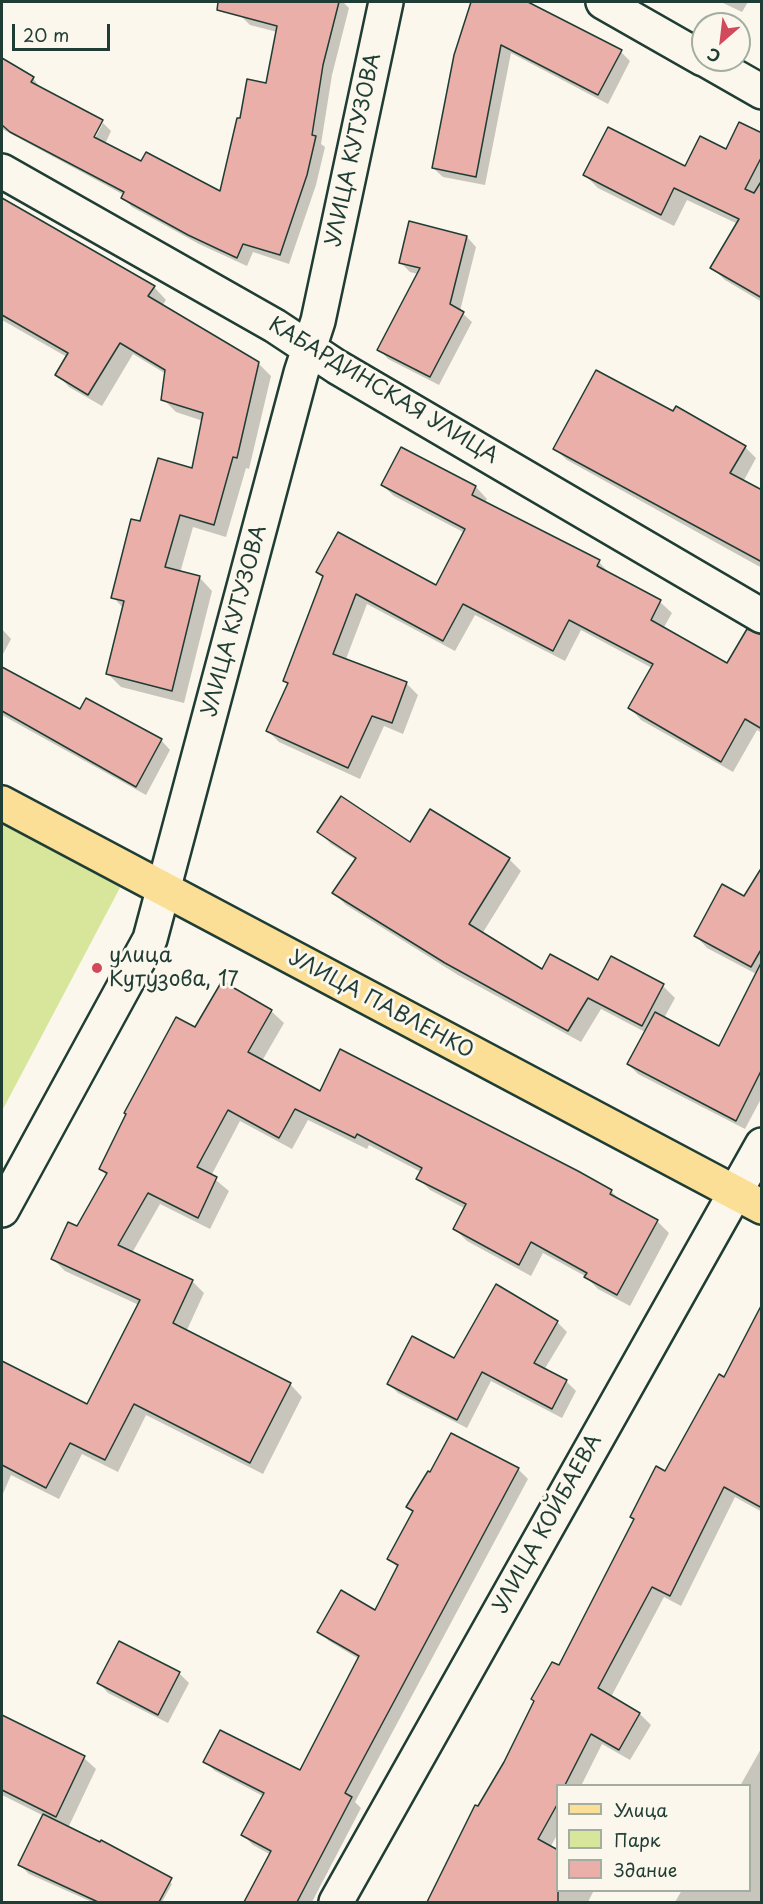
<!DOCTYPE html>
<meta charset="utf-8">
<style>
body{margin:0}
#map{position:relative;width:763px;height:1904px;overflow:hidden;background:#fbf7ec;font-family:"Playpen Sans",sans-serif}
canvas{display:block}
.frame{position:absolute;inset:0;border:3px solid #1f3d34;pointer-events:none}
.legend{position:absolute;left:556px;top:1784px;width:195px;height:108px;box-sizing:border-box;background:#fbf7ec;border:2px solid #a3ada2;margin:0;padding:8px 10px;list-style:none;font-size:18px;color:#1f3d34}
.legend li{display:flex;align-items:center;gap:12px;height:30px}
.legend b{width:30px;border:2px solid #a3ada2}
.north{position:absolute;left:691px;top:12px;width:60px;height:60px;box-sizing:border-box;background:#fbf7ec;border:2px solid #a3ada2;border-radius:50%;rotate:208deg;font-size:16px;font-weight:700;line-height:24px;text-align:center;color:#1f3d34}
.north::after{content:'';display:block;margin:auto;width:21px;height:27px;background:#d1495b;clip-path:polygon(50% 0,100% 100%,50% 72%,0 100%)}
.scale{position:absolute;left:12px;top:24px;width:98px;height:27px;box-sizing:border-box;border:3px solid #1f3d34;border-top:0;padding-left:8px;font-size:18px;line-height:21px;white-space:nowrap;color:#1f3d34;-webkit-text-stroke:4px #fbf7ec;paint-order:stroke}
</style>
<div id="map">
<canvas width="763" height="1904"></canvas>
<div class="frame"></div>
<ul class="legend">
<li><b style="height:8px;background:#fbdf96"></b>Улица</li>
<li><b style="height:16px;background:#d7e69a"></b>Парк</li>
<li><b style="height:16px;background:#eaafa8"></b>Здание</li>
</ul>
<div class="north">С</div>
<div class="scale">20 m</div>
</div>
<script>
const ctx = document.querySelector('canvas').getContext('2d');
ctx.lineJoin = 'round';
function fill(path, color) { ctx.fillStyle = color; ctx.fill(path, 'evenodd'); }
const shape = rows => new Path2D(rows.map(r => 'M' + r).join(''));
function strokePath(path, color, width, dash) { ctx.strokeStyle = color; ctx.lineWidth = width; ctx.lineCap = dash ? 'butt' : 'round'; ctx.setLineDash(dash || []); ctx.stroke(path); }
function write(font, color, halo, rows, align = 'center') {
  ctx.font = font + ' "Playpen Sans",sans-serif'; ctx.lineWidth = 6; ctx.setLineDash([]); ctx.textBaseline = 'middle'; ctx.strokeStyle = halo; ctx.fillStyle = color; for (const [text, x, y, turn = 0] of rows) {
    ctx.save(); ctx.translate(x, y); ctx.rotate((+turn || 0) * Math.PI / 180); ctx.textAlign = isNaN(turn) ? turn : align; if (halo) ctx.strokeText(text, 0, 0); ctx.fillText(text, 0, 0); ctx.restore();
  }
}
fill(shape([
 [2,817,123,882,2,1111]
]), '#d7e69a');
fill(shape([
 [245,2,343,2,349,8,332,75,321,144,325,147,316,185,289,264,253,252,247,266,199,244,132,207,123,198,124,195,2,129,2,59,33,78,41,89,102,121,90,143,92,144,103,123,111,131,105,144,141,163,221,193,241,120,267,85,277,32,250,25,241,16],
 [473,2,526,2,621,52,630,61,608,104,511,53,485,185,443,177,433,168],
 [721,2,748,2,742,12],
 [762,134,762,302,725,280,712,268,738,224,687,200,674,226,598,188,585,175,686,168],
 [2,200,154,287,166,300,162,306,258,363,271,376,249,469,246,468,226,537,193,527,180,573,200,578,212,591,184,703,121,687,108,674,124,609,113,597,141,523,193,470,203,421,176,412,163,399,166,374,133,354,102,406,69,387,57,374,67,357,2,320],
 [467,237,476,247,460,311,472,322,439,385,388,359,379,349,418,274,410,272,400,262],
 [674,413,745,447,756,458,743,482,762,492,762,568,567,460,555,449],
 [401,449,476,487,487,499,484,504,599,562,610,574,660,602,672,613,663,629,727,665,762,642,762,733,757,730,733,772,641,720,630,708,652,668,581,630,565,661,475,615,455,651,367,604,346,659,406,683,418,695,403,734,384,726,360,779,279,742,268,731,289,685,285,681,324,578,318,572,437,587,465,533,394,496,382,485],
 [2,629,11,639,2,656],
 [2,668,80,711,161,740,170,750,146,795,2,715],
 [319,832,509,859,521,871,482,934,542,971,599,982,612,958,663,986,675,998,664,1018,719,1048,762,1004,762,1097,745,1129,638,1074,628,1064,645,1032,601,1009,581,1042,458,975,346,905,334,893,356,860,331,844],
 [762,870,762,977,707,948,696,936,745,898],
 [223,983,271,1011,284,1023,262,1061,320,1093,611,1191,622,1202,657,1221,669,1233,630,1306,598,1289,585,1276,543,1253,531,1276,467,1241,455,1229,466,1209,430,1190,418,1178,421,1172,369,1145,367,1149,308,1120,292,1149,240,1121,211,1176,229,1191,210,1229,160,1204,132,1253,192,1281,204,1293,186,1332,290,1384,302,1397,263,1474,146,1415,118,1472,82,1454,59,1499,11,1475,2,1496,2,1372,5,1365,87,1407,139,1305,65,1271,53,1259,78,1228,107,1176,101,1169,196,1029],
 [496,1287,558,1323,567,1332,544,1370,566,1381,576,1391,562,1418,491,1381,467,1428,398,1393,389,1384,455,1360],
 [762,1305,762,1512,735,1497,681,1606,664,1597,611,1697,640,1714,651,1725,630,1760,602,1744,581,1786,558,1786,558,1833,550,1848,558,1890,594,1890,588,1902,429,1902,666,1473,725,1379],
 [518,1469,528,1479,355,1802,361,1808,312,1902,245,1902,271,1855,253,1845,243,1835,263,1796,215,1771,205,1761,300,1772,359,1659,329,1641,319,1631,376,1612,398,1568,389,1559,414,1512,408,1507],
 [179,1673,189,1683,168,1723,108,1693,99,1683],
 [2,1717,84,1758,96,1769,68,1828,162,1875,172,1884,162,1902,92,1902,29,1874,20,1865,44,1816,2,1795],
 [762,1747,762,1902,675,1902,682,1890,750,1890,750,1786,740,1786]
]), '#0003');
const building = shape([
 [218,2,339,2,323,65,312,135,316,136,307,175,280,255,243,244,237,258,188,235,121,198,124,192,10,132,2,125,2,58,34,77,31,82,103,120,94,137,141,161,146,152,220,191,237,118,240,118,247,79,266,83,277,26,217,10,218,2],
 [471,2,528,2,622,50,598,95,501,45,476,177,432,168,454,55,471,2],
 [739,122,762,133,762,156,745,189,754,193,762,180,762,298,710,268,739,219,674,188,661,215,583,175,608,127,685,166,700,136,726,149,739,122],
 [2,198,155,286,148,296,259,362,237,458,233,457,214,525,180,515,165,567,200,576,172,691,106,674,124,601,111,598,131,519,140,521,158,458,192,468,203,413,161,400,165,370,120,343,88,395,55,375,68,353,2,315,2,198],
 [409,221,467,236,450,304,464,312,430,377,377,350,420,268,399,263,409,221],
 [596,370,673,411,676,406,746,446,730,473,762,490,762,562,553,449,596,370],
 [401,447,476,486,472,495,600,560,597,566,661,600,651,620,727,663,747,629,762,635,762,729,745,719,721,762,628,708,653,664,569,620,553,651,463,604,443,641,356,594,333,654,407,682,392,723,372,716,348,768,266,731,288,683,283,681,323,576,316,572,338,532,436,585,465,529,381,485,401,447],
 [2,667,80,709,86,698,162,739,136,787,2,711,2,667],
 [341,796,410,842,430,809,510,858,469,924,542,969,550,954,598,980,611,956,664,984,642,1026,588,998,568,1031,445,963,332,893,356,858,317,832,341,796],
 [762,867,762,948,751,967,694,936,722,884,744,896,762,867],
 [762,961,762,1069,736,1121,627,1064,655,1012,719,1046,762,961],
 [222,981,272,1010,248,1052,320,1091,340,1049,578,1171,612,1190,610,1194,658,1220,617,1295,584,1277,587,1273,531,1242,519,1265,453,1229,466,1204,416,1179,422,1168,357,1134,355,1138,295,1109,279,1138,228,1110,197,1167,217,1177,198,1218,148,1193,118,1245,193,1280,173,1323,291,1383,250,1463,134,1404,105,1460,70,1443,46,1488,2,1465,2,1361,87,1404,140,1300,51,1259,68,1222,77,1226,107,1173,99,1169,126,1114,124,1113,176,1017,195,1027,222,981],
 [496,1284,558,1321,534,1363,567,1380,552,1409,482,1372,457,1420,387,1384,412,1336,454,1358,496,1284],
 [762,1304,762,1508,724,1487,670,1596,652,1587,598,1688,640,1713,619,1750,591,1734,565,1785,558,1785,558,1803,538,1839,558,1850,558,1902,427,1902,475,1805,478,1806,504,1762,534,1701,531,1699,552,1662,559,1665,634,1519,630,1517,656,1466,665,1471,719,1374,724,1377,762,1304],
 [451,1433,519,1468,345,1793,352,1797,297,1902,244,1902,271,1851,241,1835,264,1793,203,1762,220,1730,300,1770,359,1656,317,1632,341,1590,375,1610,398,1565,387,1559,413,1511,406,1507,428,1471,430,1472,451,1433],
 [119,1641,180,1672,158,1715,97,1683,119,1641],
 [2,1715,85,1756,56,1817,2,1790,2,1715],
 [43,1814,100,1842,101,1840,172,1878,159,1902,98,1902,18,1865,43,1814]
]);
fill(building, '#eaafa8');
strokePath(building, '#1f3d34', 1.5);
const minor = shape([
 [603,2,703,59],
 [706,60,762,92],
 [2,171,275,326,337,367,762,616],
 [2,1210,150,939,301,373,318,321,386,2],
 [336,1902,762,1145]
]);
const major = shape([
 [2,803,762,1207]
]);
strokePath(minor, '#1f3d34', 38);
strokePath(major, '#1f3d34', 38);
strokePath(minor, '#fbf7ec', 33);
strokePath(major, '#fbdf96', 33);
for (const [x, y, r, color] of [
 [97,968,6,"#d1495b"]
]) { const dot = new Path2D(); dot.arc(x, y, r, 0, 2 * Math.PI); ctx.fillStyle = color; ctx.fill(dot); strokePath(dot, '#fbf7ec', 2); }
write('21px', '#1f3d34', '#fbf7ec', [
 ["УЛИЦА КУТУЗОВА",354,150,-78],
 ["КАБАРДИНСКАЯ УЛИЦА",383,391,31],
 ["УЛИЦА КУТУЗОВА",235,621,-75],
 ["УЛИЦА ПАВЛЕНКО",381,1005,28],
 ["УЛИЦА КОЙБАЕВА",548,1524,-61]
]);
write('21px', '#1f3d34', '#fbf7ec', [
 ["улица",109,956],
 ["Кутузова, 17",109,980]
], 'left');
</script>
